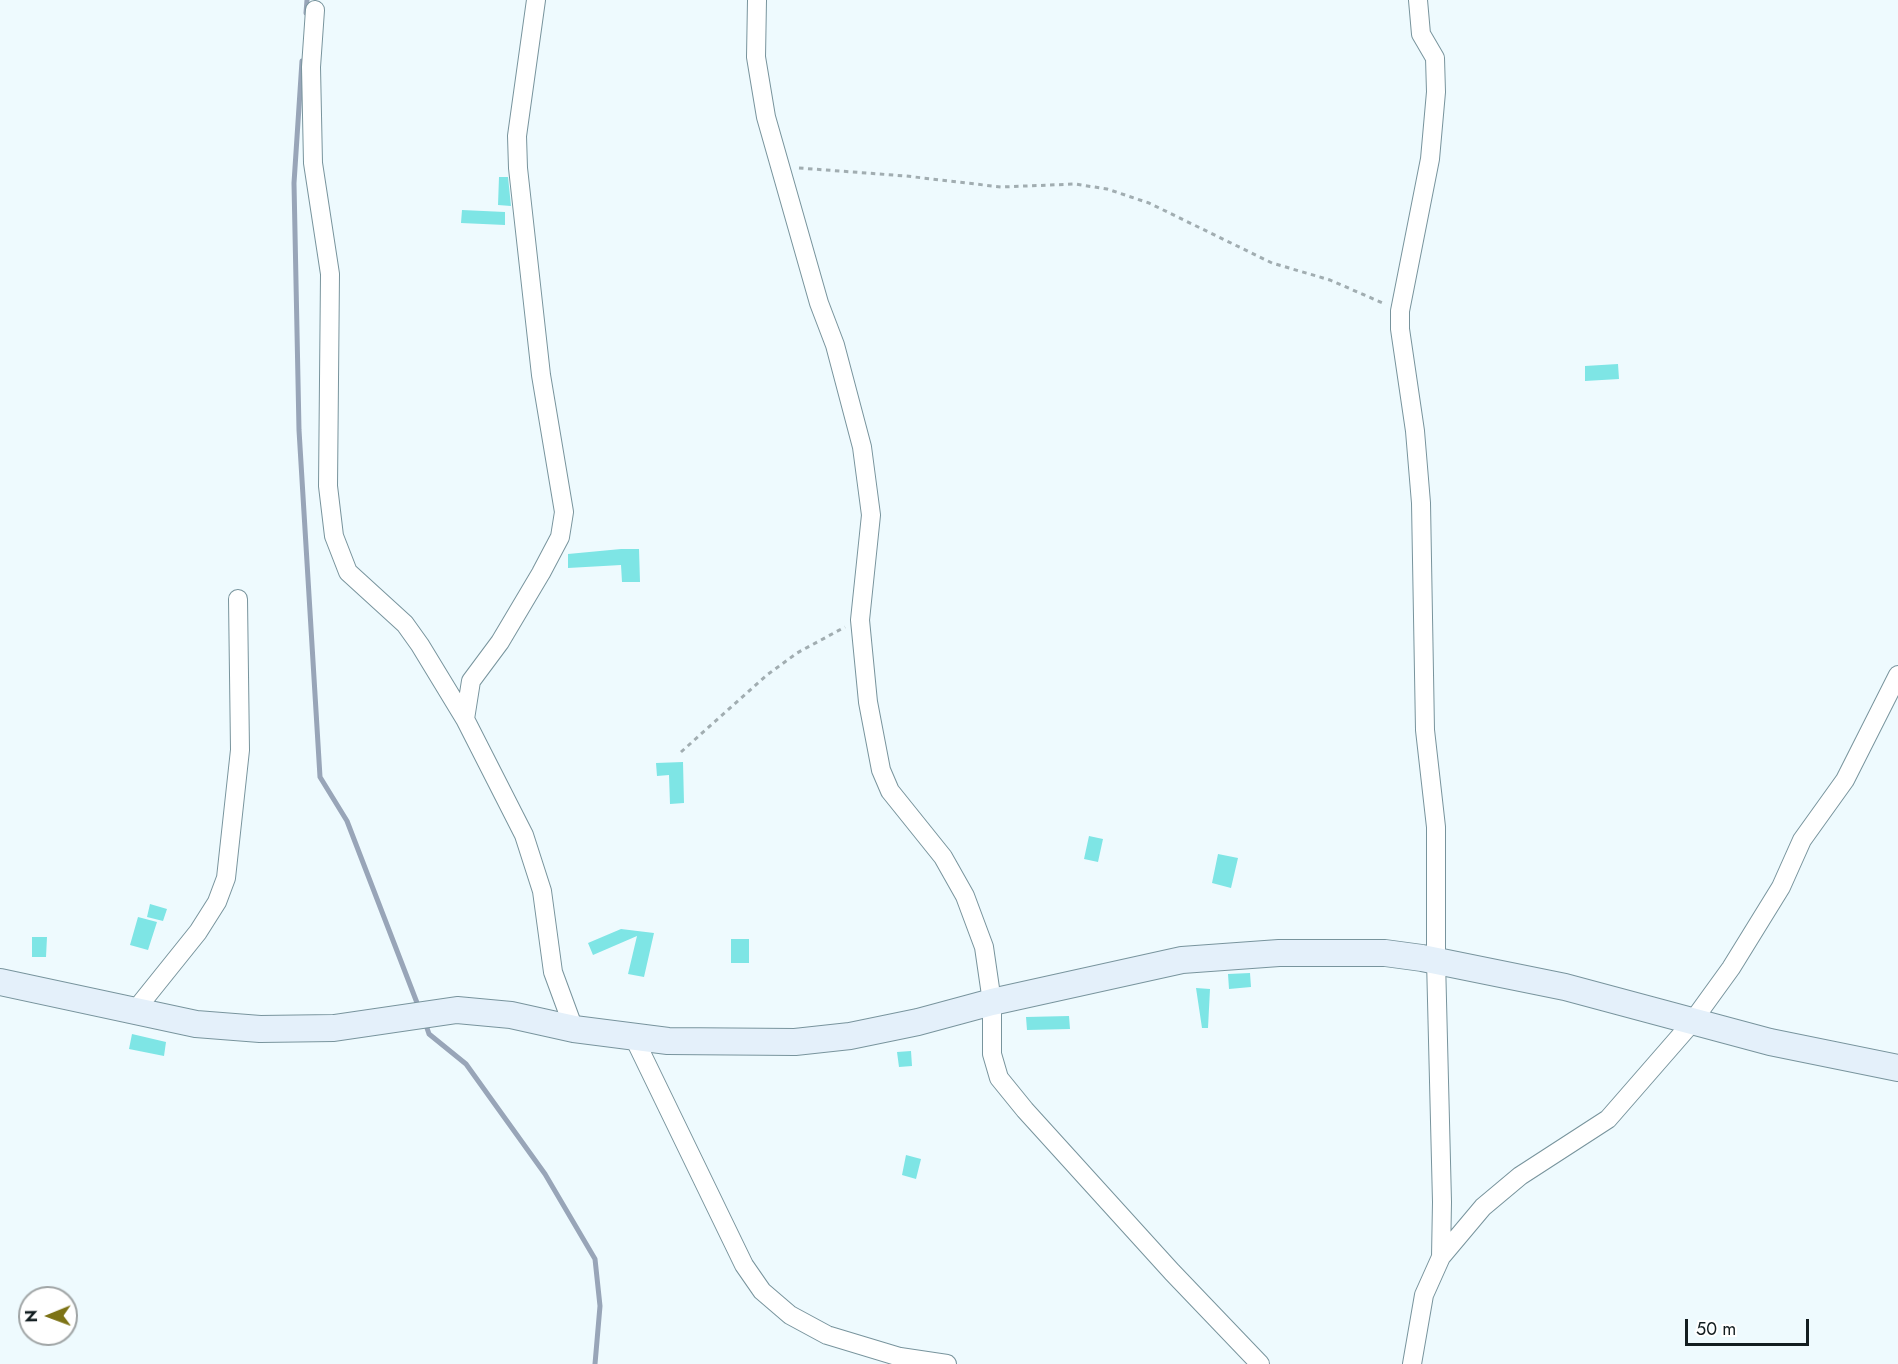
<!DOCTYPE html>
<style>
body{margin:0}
#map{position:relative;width:1898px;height:1364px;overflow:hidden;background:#eefafe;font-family:Jost,sans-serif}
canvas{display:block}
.north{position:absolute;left:18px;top:1286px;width:60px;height:60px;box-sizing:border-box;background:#fff;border:2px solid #a0a5a6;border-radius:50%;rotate:269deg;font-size:16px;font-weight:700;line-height:24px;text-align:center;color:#121d20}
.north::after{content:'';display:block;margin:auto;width:21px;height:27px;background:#7d7316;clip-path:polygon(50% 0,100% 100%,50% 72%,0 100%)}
.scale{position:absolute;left:1685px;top:1319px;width:124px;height:27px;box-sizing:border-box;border:3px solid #121d20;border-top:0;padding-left:8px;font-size:18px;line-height:21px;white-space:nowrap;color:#121d20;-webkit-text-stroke:4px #fff;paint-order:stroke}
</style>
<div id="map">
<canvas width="1898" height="1364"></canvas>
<div class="north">N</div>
<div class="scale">50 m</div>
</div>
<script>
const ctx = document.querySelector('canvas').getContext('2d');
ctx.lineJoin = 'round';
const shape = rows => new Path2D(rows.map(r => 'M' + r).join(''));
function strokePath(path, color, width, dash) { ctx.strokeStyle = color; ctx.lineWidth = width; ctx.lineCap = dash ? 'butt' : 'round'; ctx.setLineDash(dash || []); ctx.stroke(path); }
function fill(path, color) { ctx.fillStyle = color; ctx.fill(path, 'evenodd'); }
strokePath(shape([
 [306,13,307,0],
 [302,61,294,183,299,430,320,777,347,821,419,1008],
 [425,1022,429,1034,466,1064,545,1174,595,1259,600,1306,595,1364]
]), '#98a5b8', 5);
fill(shape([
 [499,177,508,177,511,206,498,205],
 [462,210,505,212,505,225,461,223],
 [1618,364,1619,379,1585,381,1585,366],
 [621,549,639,549,640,582,622,582,621,565,568,568,568,554],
 [683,762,684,803,670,804,669,775,657,776,656,763],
 [1089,836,1103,839,1098,862,1084,859],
 [1218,854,1238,858,1231,888,1212,883],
 [150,904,167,909,163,921,147,917],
 [138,917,157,922,148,950,130,945],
 [621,929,654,933,644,977,628,974,637,936,593,955,588,943],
 [32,937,47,937,46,957,32,957],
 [731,939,749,939,749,963,731,963],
 [1250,973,1251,987,1229,989,1228,974],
 [1196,988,1210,989,1208,1028,1202,1028],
 [1069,1016,1070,1029,1027,1030,1026,1017],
 [132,1034,166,1042,164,1056,129,1049],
 [911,1051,912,1066,899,1067,897,1052],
 [906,1155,921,1159,916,1179,902,1175]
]), '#7ee5e5');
const street = shape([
 [757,0,756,57,766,117,819,303,835,345,862,447,871,515,860,620,868,702,881,770,890,791,943,857,965,896,984,947,992,1002,992,1054,999,1078,1025,1110,1172,1272,1260,1364],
 [315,10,311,67,313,163,330,274,328,486,334,536,348,572,405,624,420,645,465,719,524,835,542,891,553,972,574,1029],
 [465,719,471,681,500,642,541,573,560,537,564,512,541,375,518,168,517,136,536,0],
 [133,1013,198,932,217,902,226,878,240,750,238,599],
 [634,1038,744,1265,762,1291,790,1315,827,1335,900,1357,947,1364],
 [1441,1257,1483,1207,1520,1176,1608,1119,1689,1026,1731,968,1781,887,1802,840,1845,780,1898,675],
 [1412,1364,1424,1295,1441,1257,1442,1202,1436,960,1436,827,1425,730,1421,503,1415,431,1400,329,1400,311,1430,159,1436,92,1435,58,1421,34,1418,0]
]);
const secondary = shape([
 [0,982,196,1024,260,1029,334,1028,457,1010,511,1015,574,1029,668,1041,795,1042,850,1036,918,1022,992,1002,1182,960,1279,953,1385,953,1422,958,1565,987,1770,1042,1898,1068]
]);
strokePath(street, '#78949d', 20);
strokePath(secondary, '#78949d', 28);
strokePath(shape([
 [799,168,906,176,1001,187,1075,184,1107,189,1149,203,1272,263,1330,280,1385,304],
 [681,752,767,675,797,653,845,627]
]), '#a1adb1', 3, [4.5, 4.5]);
strokePath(street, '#fff', 18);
strokePath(secondary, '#e4f0fa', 26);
</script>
